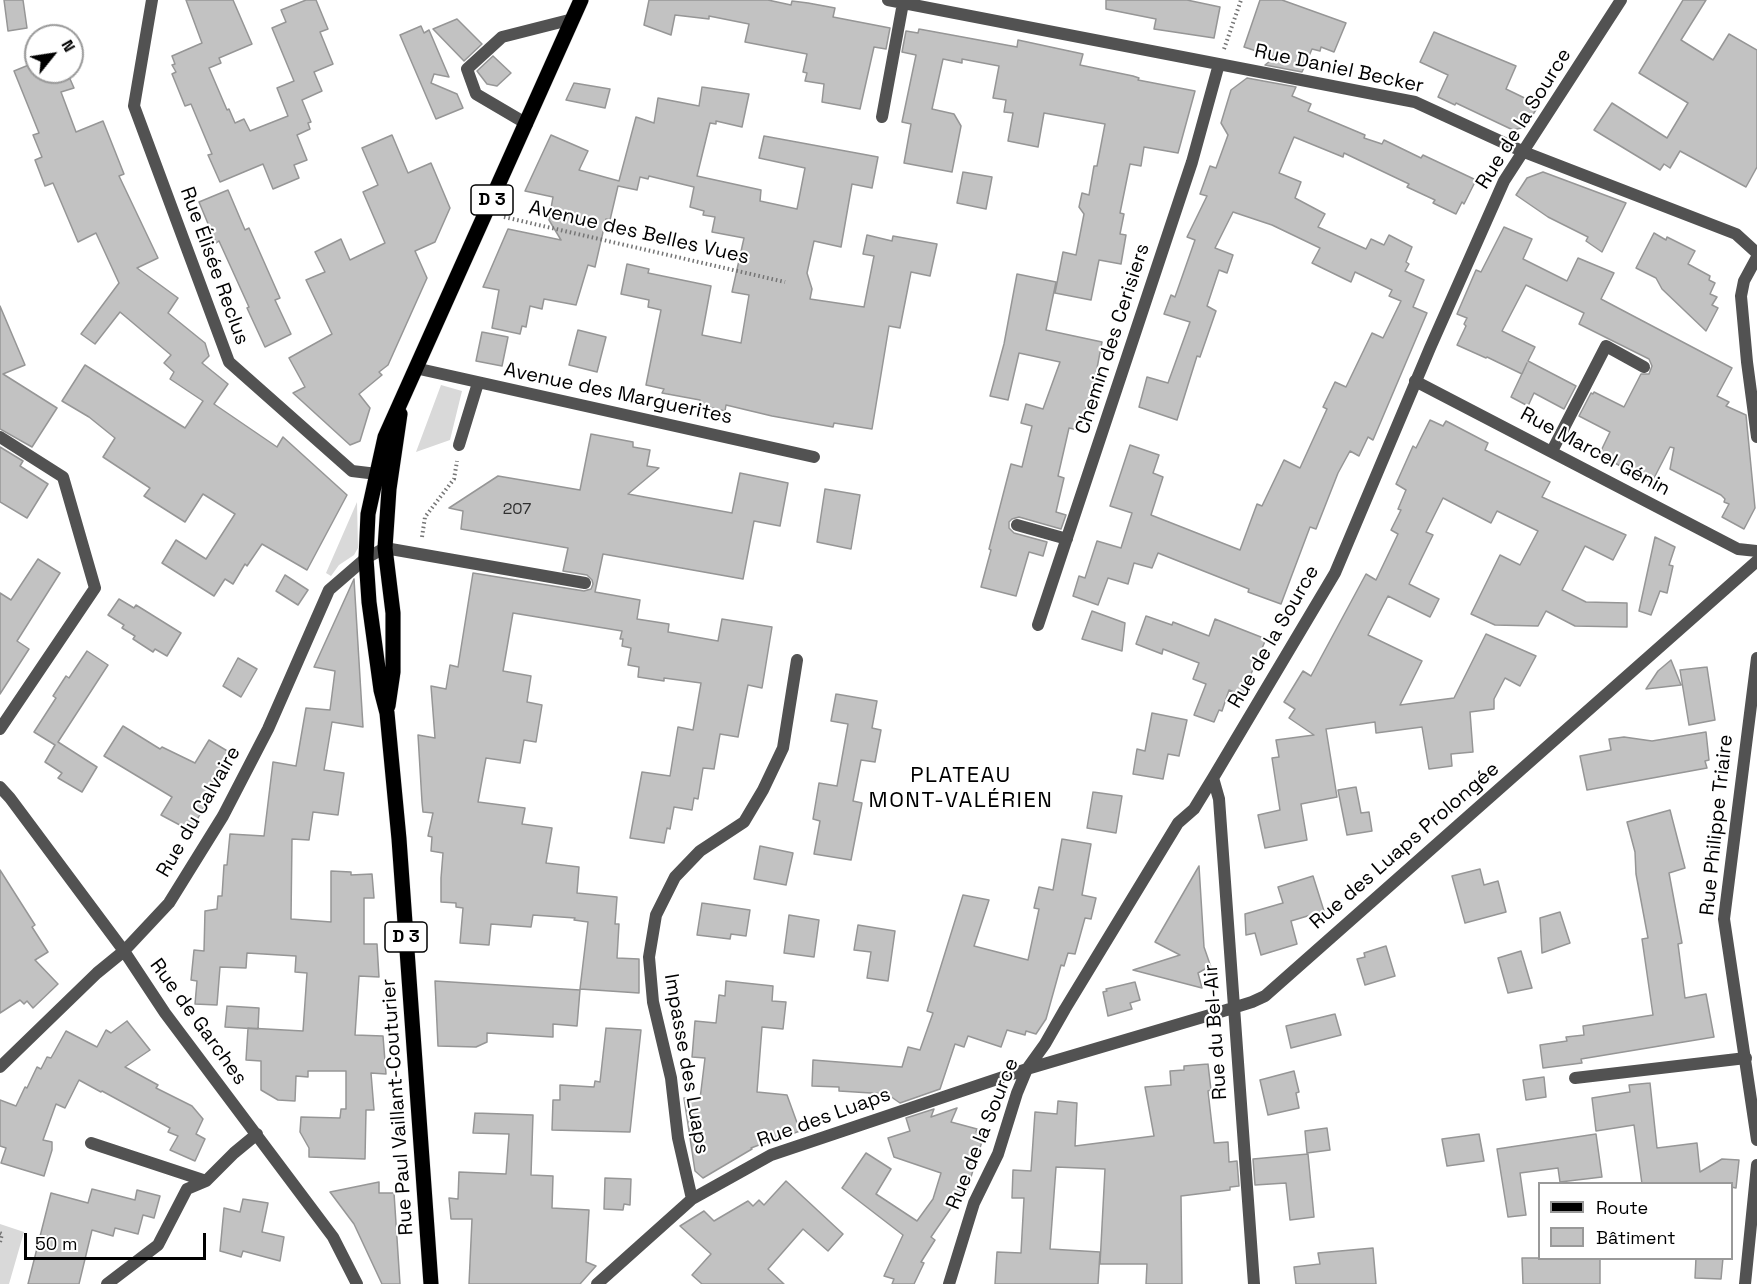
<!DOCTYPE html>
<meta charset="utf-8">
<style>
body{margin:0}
#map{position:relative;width:1757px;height:1284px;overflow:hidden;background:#fff;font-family:"Space Grotesk",sans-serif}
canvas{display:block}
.legend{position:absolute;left:1538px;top:1182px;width:195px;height:78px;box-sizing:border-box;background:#fff;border:2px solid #999;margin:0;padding:8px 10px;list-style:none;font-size:18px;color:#000}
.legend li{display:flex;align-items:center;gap:12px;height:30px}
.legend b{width:30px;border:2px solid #999}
.north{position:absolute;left:24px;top:24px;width:60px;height:60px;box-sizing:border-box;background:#fff;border:2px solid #999;border-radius:50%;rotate:60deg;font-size:16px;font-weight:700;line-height:24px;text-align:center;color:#000}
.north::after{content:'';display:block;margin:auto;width:21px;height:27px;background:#000;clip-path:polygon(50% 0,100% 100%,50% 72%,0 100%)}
.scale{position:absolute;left:24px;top:1233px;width:182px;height:27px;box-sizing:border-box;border:3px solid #000;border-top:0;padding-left:8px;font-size:18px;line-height:21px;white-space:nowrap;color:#000;-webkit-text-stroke:4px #fff;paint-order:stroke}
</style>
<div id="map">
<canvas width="1757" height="1284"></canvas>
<ul class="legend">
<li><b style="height:8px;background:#000"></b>Route</li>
<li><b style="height:16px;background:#c2c2c2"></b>Bâtiment</li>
</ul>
<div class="north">N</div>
<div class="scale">50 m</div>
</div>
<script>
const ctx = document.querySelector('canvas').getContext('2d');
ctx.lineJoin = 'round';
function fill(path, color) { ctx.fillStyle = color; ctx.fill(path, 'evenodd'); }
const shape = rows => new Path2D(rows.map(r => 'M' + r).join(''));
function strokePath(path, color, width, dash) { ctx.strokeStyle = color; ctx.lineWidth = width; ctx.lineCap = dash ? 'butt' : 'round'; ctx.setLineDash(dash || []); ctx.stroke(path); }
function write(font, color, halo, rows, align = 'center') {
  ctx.font = font + ' "Space Grotesk",sans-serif'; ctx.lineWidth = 4.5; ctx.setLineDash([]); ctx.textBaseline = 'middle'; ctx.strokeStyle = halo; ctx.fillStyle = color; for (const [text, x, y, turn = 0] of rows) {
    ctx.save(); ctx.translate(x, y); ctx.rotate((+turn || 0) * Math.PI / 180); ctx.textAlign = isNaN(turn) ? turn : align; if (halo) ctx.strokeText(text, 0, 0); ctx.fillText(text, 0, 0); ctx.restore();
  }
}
fill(shape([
 [441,385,462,391,450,440,416,452],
 [357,502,358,548,354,555,339,565,331,576,326,573],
 [0,1224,24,1232,9,1284,0,1284]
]), '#d9d9d9');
const building = shape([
 [4,0,23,0,27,28,8,31,4,0],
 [186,0,233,0,252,44,219,58,221,63,209,68,227,110,229,109,235,123,244,119,250,131,288,116,277,88,294,81,272,28,286,22,281,10,306,0,316,0,328,29,320,32,333,64,314,72,322,91,302,100,311,122,308,123,310,129,297,135,307,160,294,165,299,178,273,189,263,164,220,182,208,155,212,154,191,104,185,106,172,74,176,72,172,65,175,64,172,56,202,43,186,0],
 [649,0,768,0,791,5,792,1,808,3,835,8,833,17,890,28,886,49,874,47,860,109,822,102,824,84,805,81,807,73,803,72,807,54,745,42,749,24,709,16,709,19,675,15,671,35,644,25,649,0],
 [1106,0,1187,0,1220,7,1214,38,1154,29,1156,19,1106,9,1106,0],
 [1260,0,1282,0,1346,23,1334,52,1321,47,1320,51,1312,49,1302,72,1265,65,1275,57,1244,47,1260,0],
 [1683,0,1706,0,1681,40,1713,60,1729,34,1757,50,1757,167,1746,187,1680,151,1670,168,1664,164,1660,170,1594,130,1612,103,1667,138,1688,103,1639,73,1683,0],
 [457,19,482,44,464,61,433,29,457,19],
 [421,26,424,33,429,30,449,77,434,74,431,83,457,94,463,108,436,119,400,35,421,26],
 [919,29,1017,47,1018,40,1083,54,1080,65,1133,76,1139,78,1138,80,1195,91,1178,153,1144,147,1141,166,1130,164,1120,213,1124,214,1120,234,1126,235,1121,264,1099,260,1091,300,1055,293,1063,252,1076,255,1084,214,1079,207,1082,193,1089,195,1094,166,1097,166,1105,124,1044,113,1038,147,1008,141,1013,113,1004,112,1006,100,993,98,999,66,962,59,962,63,943,59,932,109,954,114,961,126,952,172,904,163,911,124,902,122,916,55,902,52,906,31,918,33,919,29],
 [1434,32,1516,66,1506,89,1539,105,1525,127,1513,130,1456,103,1455,105,1438,97,1448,75,1420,62,1434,32],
 [493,56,511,73,497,86,487,84,477,71,493,56],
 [36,62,36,72,67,72,74,88,61,92,76,132,103,121,124,174,119,176,158,258,137,268,178,298,168,313,205,343,209,356,202,363,228,384,214,404,277,447,283,437,347,495,307,570,262,544,247,566,245,564,233,584,225,579,214,596,162,563,176,540,206,559,235,514,203,494,185,522,144,496,150,488,103,457,115,438,89,417,62,401,85,365,185,428,203,401,170,379,174,372,164,363,171,355,120,312,95,344,81,334,119,283,96,233,78,242,53,183,45,186,35,160,42,157,33,135,39,133,14,71,36,62],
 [1247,78,1296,87,1292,96,1311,104,1308,111,1365,135,1364,138,1382,144,1384,140,1421,158,1423,155,1476,180,1464,204,1462,202,1456,214,1433,203,1435,200,1407,187,1409,184,1344,153,1343,157,1294,137,1279,173,1301,182,1295,198,1325,214,1318,227,1366,249,1371,239,1384,245,1389,235,1412,247,1406,262,1409,264,1405,271,1424,280,1413,307,1427,313,1373,440,1368,437,1359,456,1350,451,1338,473,1316,529,1310,527,1281,604,1248,592,1249,589,1158,553,1152,568,1134,563,1128,584,1108,578,1098,605,1073,596,1079,576,1085,578,1097,541,1121,548,1132,513,1110,506,1130,445,1159,455,1153,473,1163,477,1151,515,1240,550,1257,504,1262,506,1284,460,1300,468,1327,409,1323,407,1335,382,1346,387,1372,333,1383,338,1401,301,1389,296,1392,290,1355,272,1351,282,1312,263,1320,248,1272,225,1233,212,1215,248,1233,255,1227,273,1219,270,1207,306,1216,311,1200,357,1197,356,1177,420,1139,407,1147,377,1168,383,1190,322,1164,314,1171,295,1175,297,1195,240,1187,237,1207,196,1200,194,1210,166,1216,168,1228,135,1221,123,1231,90,1247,78],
 [574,83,610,89,605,108,566,100,574,83],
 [702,87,749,94,742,127,716,121,716,124,710,123,697,176,761,190,760,201,797,209,805,168,759,158,764,136,878,157,872,188,852,184,841,247,814,241,807,273,812,289,810,299,864,307,874,256,863,254,867,235,892,241,893,236,937,244,930,276,911,272,900,328,889,326,872,429,834,423,833,427,772,416,726,405,725,411,699,405,700,400,662,393,664,389,646,385,661,310,648,307,649,300,621,294,627,264,649,269,648,273,711,286,702,335,741,343,749,295,732,292,744,238,712,232,715,217,703,215,704,211,690,207,694,187,649,176,648,179,640,177,637,190,618,186,610,220,606,219,595,267,588,265,576,305,544,299,542,309,530,306,526,327,522,326,520,334,492,328,499,290,483,287,508,229,561,240,549,220,553,197,525,191,551,135,588,151,579,170,619,181,636,117,654,123,658,98,699,106,702,87],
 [392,135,408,173,431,163,450,208,435,242,415,251,427,278,388,365,379,372,382,375,359,394,370,408,360,441,350,445,293,393,305,387,289,358,332,334,306,280,325,272,315,252,341,239,350,260,385,243,363,192,378,185,362,148,392,135],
 [963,172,992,177,986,209,957,203,963,172],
 [1543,172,1626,203,1602,252,1586,241,1588,237,1548,217,1516,195,1527,178,1543,172],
 [228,190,245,230,249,228,280,298,275,300,291,334,265,347,247,308,249,307,219,241,216,243,199,202,228,190],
 [1504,227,1532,239,1523,259,1567,281,1578,258,1614,273,1601,299,1732,368,1717,396,1729,402,1726,406,1746,415,1755,508,1744,529,1722,517,1729,504,1724,502,1725,499,1721,495,1670,469,1674,448,1670,447,1652,482,1599,455,1610,432,1579,416,1591,393,1593,394,1594,392,1624,407,1641,374,1649,374,1652,366,1649,359,1579,324,1584,313,1526,285,1502,331,1535,347,1528,361,1576,386,1564,409,1534,393,1528,406,1511,397,1527,363,1522,374,1487,357,1486,358,1457,345,1466,326,1464,324,1467,318,1457,314,1476,270,1481,272,1504,227],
 [1654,233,1666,240,1667,237,1695,251,1688,264,1710,276,1709,280,1715,283,1710,294,1717,297,1712,305,1718,308,1706,331,1662,289,1656,278,1636,268,1654,233],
 [1017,274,1056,282,1046,330,1102,342,1094,384,1078,430,1069,428,1058,476,1064,478,1056,512,1066,515,1061,529,1019,517,1012,519,1009,522,1009,528,1014,533,1047,542,1043,556,1029,552,1016,596,981,587,991,550,989,549,1011,464,1022,467,1032,426,1021,423,1026,404,1043,409,1060,362,1019,353,1008,400,990,396,1004,344,1017,274],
 [0,306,25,365,3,374,57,408,32,447,0,429,0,306],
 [578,330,606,337,597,372,569,365,578,330],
 [482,332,508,337,502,366,476,361,482,332],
 [1430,420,1443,426,1446,421,1488,443,1485,450,1550,482,1542,497,1626,535,1613,560,1585,546,1562,590,1586,602,1627,603,1627,627,1575,626,1546,611,1538,626,1495,625,1471,614,1500,555,1520,565,1538,531,1497,511,1491,523,1443,498,1426,532,1433,535,1409,584,1439,599,1430,617,1388,596,1368,635,1422,661,1400,705,1454,698,1486,634,1536,656,1520,686,1505,678,1494,699,1494,709,1470,712,1473,752,1451,754,1452,766,1429,769,1422,727,1376,733,1375,722,1326,729,1337,797,1301,804,1307,840,1265,848,1258,815,1280,810,1272,758,1279,757,1276,740,1314,735,1289,718,1295,709,1284,702,1303,671,1311,676,1366,574,1376,580,1398,534,1391,530,1401,510,1398,509,1406,490,1396,484,1413,446,1416,448,1430,420],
 [591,434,633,442,633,447,650,450,647,466,659,468,628,494,732,513,740,473,788,483,780,526,754,521,743,579,603,554,595,592,640,600,637,619,669,624,668,632,718,641,722,619,772,627,762,688,748,685,738,737,720,734,714,769,703,768,698,799,694,798,692,810,674,807,670,829,667,828,664,843,630,838,642,772,670,776,678,727,693,730,701,683,664,678,664,681,638,677,639,667,628,665,631,648,622,646,623,639,620,639,622,631,513,613,503,671,531,676,527,702,542,705,536,742,524,740,520,763,486,758,478,802,525,808,522,824,552,828,546,863,579,867,577,893,617,897,615,924,619,924,617,958,639,959,639,993,580,989,588,922,574,920,575,918,533,915,531,927,491,924,489,945,460,943,463,908,456,907,456,903,441,902,441,878,443,853,431,851,432,837,428,836,433,813,423,812,422,802,418,735,435,738,431,686,446,689,450,665,458,667,473,573,584,591,591,589,593,584,592,580,587,575,563,571,568,548,461,529,463,511,449,508,498,476,580,490,591,434],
 [0,447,23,461,20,466,48,484,27,518,0,502,0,447],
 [825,489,860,495,851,549,817,542,825,489],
 [1655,537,1675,547,1669,565,1673,566,1667,593,1660,591,1651,615,1639,611,1655,537],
 [38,559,60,573,17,641,29,649,0,694,0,593,11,600,38,559],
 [285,575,308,590,298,605,276,591,285,575],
 [354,579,363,727,332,722,324,770,344,773,338,815,313,812,309,840,292,839,291,919,331,922,331,871,351,872,351,875,372,874,374,898,364,898,364,944,377,944,379,977,359,976,355,1035,383,1036,386,1074,371,1073,374,1110,366,1110,365,1159,309,1157,309,1148,300,1132,301,1117,340,1118,341,1109,346,1109,346,1071,308,1071,308,1077,296,1076,295,1101,278,1100,261,1090,261,1061,246,1060,248,1028,303,1031,307,973,295,972,296,956,247,953,246,968,220,967,217,1005,195,1004,197,981,191,980,194,950,204,951,205,911,217,909,218,896,222,896,224,865,227,865,230,834,264,836,273,762,296,766,306,708,330,710,335,671,314,667,354,579],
 [119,599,134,608,136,605,181,633,167,656,155,649,153,652,133,639,135,636,122,628,124,625,108,615,119,599],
 [1092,611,1125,623,1122,651,1082,639,1092,611],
 [1146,616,1172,625,1173,622,1209,636,1215,619,1266,639,1242,695,1229,690,1222,711,1219,710,1214,722,1194,715,1206,684,1193,679,1199,663,1163,649,1162,654,1136,644,1146,616],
 [87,651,108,665,58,742,97,767,82,792,58,778,62,773,45,762,55,745,34,732,56,698,53,696,66,676,69,678,87,651],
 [238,658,257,669,241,697,223,686,238,658],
 [1671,660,1681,685,1646,689,1658,671,1671,660],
 [1707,667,1715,720,1689,725,1680,670,1707,667],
 [836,694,877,701,872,728,881,730,875,762,861,760,853,801,862,803,851,860,814,854,820,821,813,819,819,783,837,786,848,724,831,721,836,694],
 [1152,713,1187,720,1179,756,1168,754,1163,779,1133,774,1137,749,1145,751,1152,713],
 [123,726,160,749,162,747,195,763,209,740,229,752,212,783,216,785,191,831,161,815,172,797,104,756,123,726],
 [1706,732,1709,760,1705,761,1707,768,1587,790,1580,756,1611,750,1609,739,1624,737,1652,741,1706,732],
 [1356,787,1361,813,1369,812,1372,831,1347,835,1338,790,1356,787],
 [1093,792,1122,796,1116,833,1087,828,1093,792],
 [1670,810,1685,868,1669,873,1682,943,1678,944,1685,998,1706,994,1714,1037,1581,1059,1582,1063,1543,1068,1540,1045,1567,1041,1566,1037,1584,1035,1583,1026,1653,1015,1642,939,1648,938,1636,874,1635,852,1627,822,1670,810],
 [1062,839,1091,844,1082,895,1096,898,1091,919,1085,918,1075,954,1068,953,1064,966,1061,965,1046,1019,1036,1034,1026,1031,1025,1035,1007,1030,1001,1047,968,1036,964,1047,955,1044,940,1089,900,1103,887,1094,839,1091,839,1087,812,1086,813,1060,902,1067,908,1047,920,1050,933,1013,927,1011,963,895,989,900,974,946,1028,960,1039,909,1034,908,1039,887,1053,890,1062,839],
 [760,846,793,853,786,885,754,879,760,846],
 [1199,866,1204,947,1213,973,1205,969,1198,973,1202,988,1133,970,1180,955,1155,942,1199,866],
 [1480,869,1484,885,1498,881,1506,912,1465,923,1452,876,1480,869],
 [0,870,35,925,32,927,48,952,35,960,58,984,33,1008,27,1001,24,1004,20,1000,0,1013,0,870],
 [1313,876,1324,911,1291,921,1297,944,1261,955,1255,933,1246,935,1245,914,1283,903,1278,887,1313,876],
 [702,903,750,910,746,936,731,934,730,939,697,935,702,903],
 [1560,912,1570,943,1542,953,1540,918,1560,912],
 [789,915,819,920,814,957,784,953,789,915],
 [858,925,895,931,888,981,867,978,871,952,854,950,858,925],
 [1386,946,1395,976,1365,985,1357,959,1365,957,1364,953,1386,946],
 [1521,951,1532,988,1508,993,1498,958,1521,951],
 [435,981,580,990,577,1026,553,1024,553,1037,487,1033,487,1042,476,1047,438,1046,435,981],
 [726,981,773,986,772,1001,786,1002,783,1029,762,1027,757,1092,787,1095,800,1131,777,1139,773,1135,767,1142,751,1148,752,1149,703,1178,695,1171,684,1098,700,1099,705,1058,692,1057,695,1021,716,1023,719,995,725,996,726,981],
 [1135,982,1140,1000,1130,1003,1132,1009,1108,1016,1103,992,1107,991,1106,989,1135,982],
 [227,1006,259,1008,258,1029,225,1027,227,1006],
 [1335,1014,1341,1035,1291,1048,1286,1026,1335,1014],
 [127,1021,150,1050,125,1067,158,1085,156,1088,192,1106,203,1119,196,1134,205,1139,195,1161,170,1150,178,1136,168,1132,170,1128,102,1091,101,1092,79,1080,65,1108,56,1104,43,1140,52,1142,52,1150,44,1176,1,1163,6,1148,0,1146,0,1100,16,1106,25,1087,27,1088,37,1067,41,1069,47,1057,51,1058,66,1031,97,1047,106,1030,111,1033,127,1021],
 [606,1028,641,1030,630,1132,552,1130,553,1100,560,1100,560,1085,594,1087,595,1081,600,1082,606,1028],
 [1208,1064,1211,1090,1208,1091,1214,1143,1228,1142,1229,1162,1237,1161,1239,1186,1230,1187,1230,1190,1181,1196,1182,1284,1146,1284,1147,1264,1100,1264,1105,1169,1056,1167,1050,1249,1100,1252,1098,1284,995,1284,997,1252,1021,1253,1024,1198,1012,1198,1013,1170,1031,1171,1035,1112,1057,1114,1058,1101,1077,1103,1075,1146,1154,1136,1145,1087,1171,1085,1170,1071,1184,1070,1184,1066,1208,1064],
 [1294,1071,1299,1092,1296,1093,1299,1108,1268,1115,1260,1080,1294,1071],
 [1544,1077,1546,1097,1526,1100,1523,1080,1544,1077],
 [1650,1083,1657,1148,1697,1143,1700,1172,1722,1159,1739,1160,1736,1188,1731,1187,1731,1184,1642,1184,1634,1125,1596,1131,1592,1098,1630,1092,1629,1085,1650,1083],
 [957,1108,951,1122,977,1129,976,1132,984,1135,966,1193,962,1192,931,1237,935,1240,921,1262,924,1263,914,1284,892,1284,894,1279,884,1276,903,1235,842,1188,866,1153,891,1169,876,1194,917,1221,933,1199,941,1173,894,1157,888,1138,910,1131,906,1118,934,1109,931,1117,957,1108],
 [475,1113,533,1115,531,1175,553,1176,552,1208,589,1210,586,1262,596,1266,580,1284,469,1284,472,1219,451,1219,449,1198,458,1199,459,1172,506,1174,509,1134,473,1133,475,1113],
 [1327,1128,1330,1150,1307,1153,1305,1131,1327,1128],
 [1479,1134,1484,1161,1447,1166,1442,1139,1479,1134],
 [1596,1134,1602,1177,1560,1182,1558,1168,1520,1173,1526,1215,1508,1217,1497,1149,1596,1134],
 [1308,1154,1314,1217,1290,1220,1286,1183,1255,1185,1253,1159,1308,1154],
 [605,1178,631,1179,630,1205,624,1204,623,1210,604,1209,605,1178],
 [786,1181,843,1234,828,1251,803,1229,768,1269,784,1284,702,1284,692,1275,711,1254,680,1226,704,1211,714,1221,748,1201,753,1206,759,1200,764,1205,786,1181],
 [379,1182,379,1193,394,1193,400,1284,382,1284,354,1224,330,1192,379,1182],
 [92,1189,135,1200,137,1190,160,1196,154,1218,143,1215,138,1234,115,1228,113,1236,92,1230,79,1284,28,1284,51,1193,88,1203,92,1189],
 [243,1199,268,1203,262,1232,284,1237,280,1261,243,1251,241,1257,220,1251,224,1208,240,1212,243,1199],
 [1373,1248,1376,1284,1296,1284,1294,1267,1320,1264,1318,1253,1373,1248],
 [1522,1258,1600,1258,1600,1284,1523,1284,1522,1258],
 [1696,1258,1723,1258,1721,1279,1695,1278,1696,1258]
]);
fill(building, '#c2c2c2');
strokePath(building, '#969696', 1.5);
const primary = shape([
 [388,706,393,672,393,613,385,548,389,489,400,414],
 [431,1284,399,839,387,713,381,690,369,602,366,558,368,514,385,437,581,0]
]);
strokePath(primary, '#dbdbdb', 16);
strokePath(shape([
 [1224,49,1241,0],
 [504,217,785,282],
 [422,537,425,517,454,479,457,461],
 [0,1233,2,1234,0,1242]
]), '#747474', 4, [1.5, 3]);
strokePath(shape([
 [527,124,476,94,467,69,502,37,573,19],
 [415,368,814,457],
 [459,445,478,383],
 [1552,451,1606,346,1644,367],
 [385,548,585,583],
 [1575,1078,1746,1058]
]), '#525252', 12);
strokePath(shape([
 [152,0,134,106,229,362,352,471,377,474,384,471],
 [888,0,1415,102,1524,152,1736,234,1757,253],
 [882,117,903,3],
 [1757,257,1744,281,1741,296,1747,362,1757,437],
 [1415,381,1738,549,1757,551],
 [0,437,63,477,95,588,0,729],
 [1017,525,1067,539],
 [1038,625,1192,162,1219,64],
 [1757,658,1724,919,1757,1140],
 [1213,778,1219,799,1254,1284],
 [0,787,10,798,124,951,165,1013,333,1237,357,1284],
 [0,1067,97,973,124,951,169,903,223,816,268,729,329,590,366,558,385,548],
 [91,1143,206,1181],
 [692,1199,678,1138,671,1078,653,1002,649,957,656,915,675,877,700,851,744,822,763,790,783,748,797,660],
 [107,1284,158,1245,187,1189,206,1181,234,1153,257,1134],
 [597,1284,692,1199,771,1155,1027,1069,1220,1012,1252,1002,1265,996,1757,561],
 [949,1284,974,1203,998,1154,1017,1093,1027,1069,1045,1044,1065,1009,1178,823,1194,809,1213,778,1335,573,1430,348,1504,181,1621,0],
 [1745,1284,1757,1165]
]), '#525252', 12);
strokePath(primary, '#000', 15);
write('16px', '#303030', null, [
 ["207",517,510]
]);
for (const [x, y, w] of [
 [492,200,42],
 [406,937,42]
]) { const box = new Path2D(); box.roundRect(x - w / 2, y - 15, w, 30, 4.5); ctx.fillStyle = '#fff'; ctx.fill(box); strokePath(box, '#000', 1.5); }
write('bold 18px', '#000', null, [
 ["D 3",492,200],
 ["D 3",406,937]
]);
write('20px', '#000', '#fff', [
 ["Rue Daniel Becker",1339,69,12],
 ["Rue de la Source",1524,119,-58],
 ["Avenue des Belles Vues",639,233,13],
 ["Rue Élisée Reclus",214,266,70],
 ["Chemin des Cerisiers",1113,339,-72],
 ["Avenue des Marguerites",618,394,12],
 ["Rue Marcel Génin",1595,452,28],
 ["Rue de la Source",1274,637,-60],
 ["Rue du Calvaire",199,812,-60],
 ["Rue Philippe Triaire",1717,825,-84],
 ["Rue des Luaps Prolongée",1405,846,-41],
 ["Rue de Garches",198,1022,54],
 ["Rue du Bel-Air",1216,1032,-94],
 ["Impasse des Luaps",686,1064,80],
 ["Rue Paul Vaillant-Couturier",398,1107,-94],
 ["Rue des Luaps",824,1118,-20],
 ["Rue de la Source",983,1134,-68]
]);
ctx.letterSpacing = '1.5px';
write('22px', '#000', '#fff', [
 ["PLATEAU",961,776],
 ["MONT-VALÉRIEN",961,801]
]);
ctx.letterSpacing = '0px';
</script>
